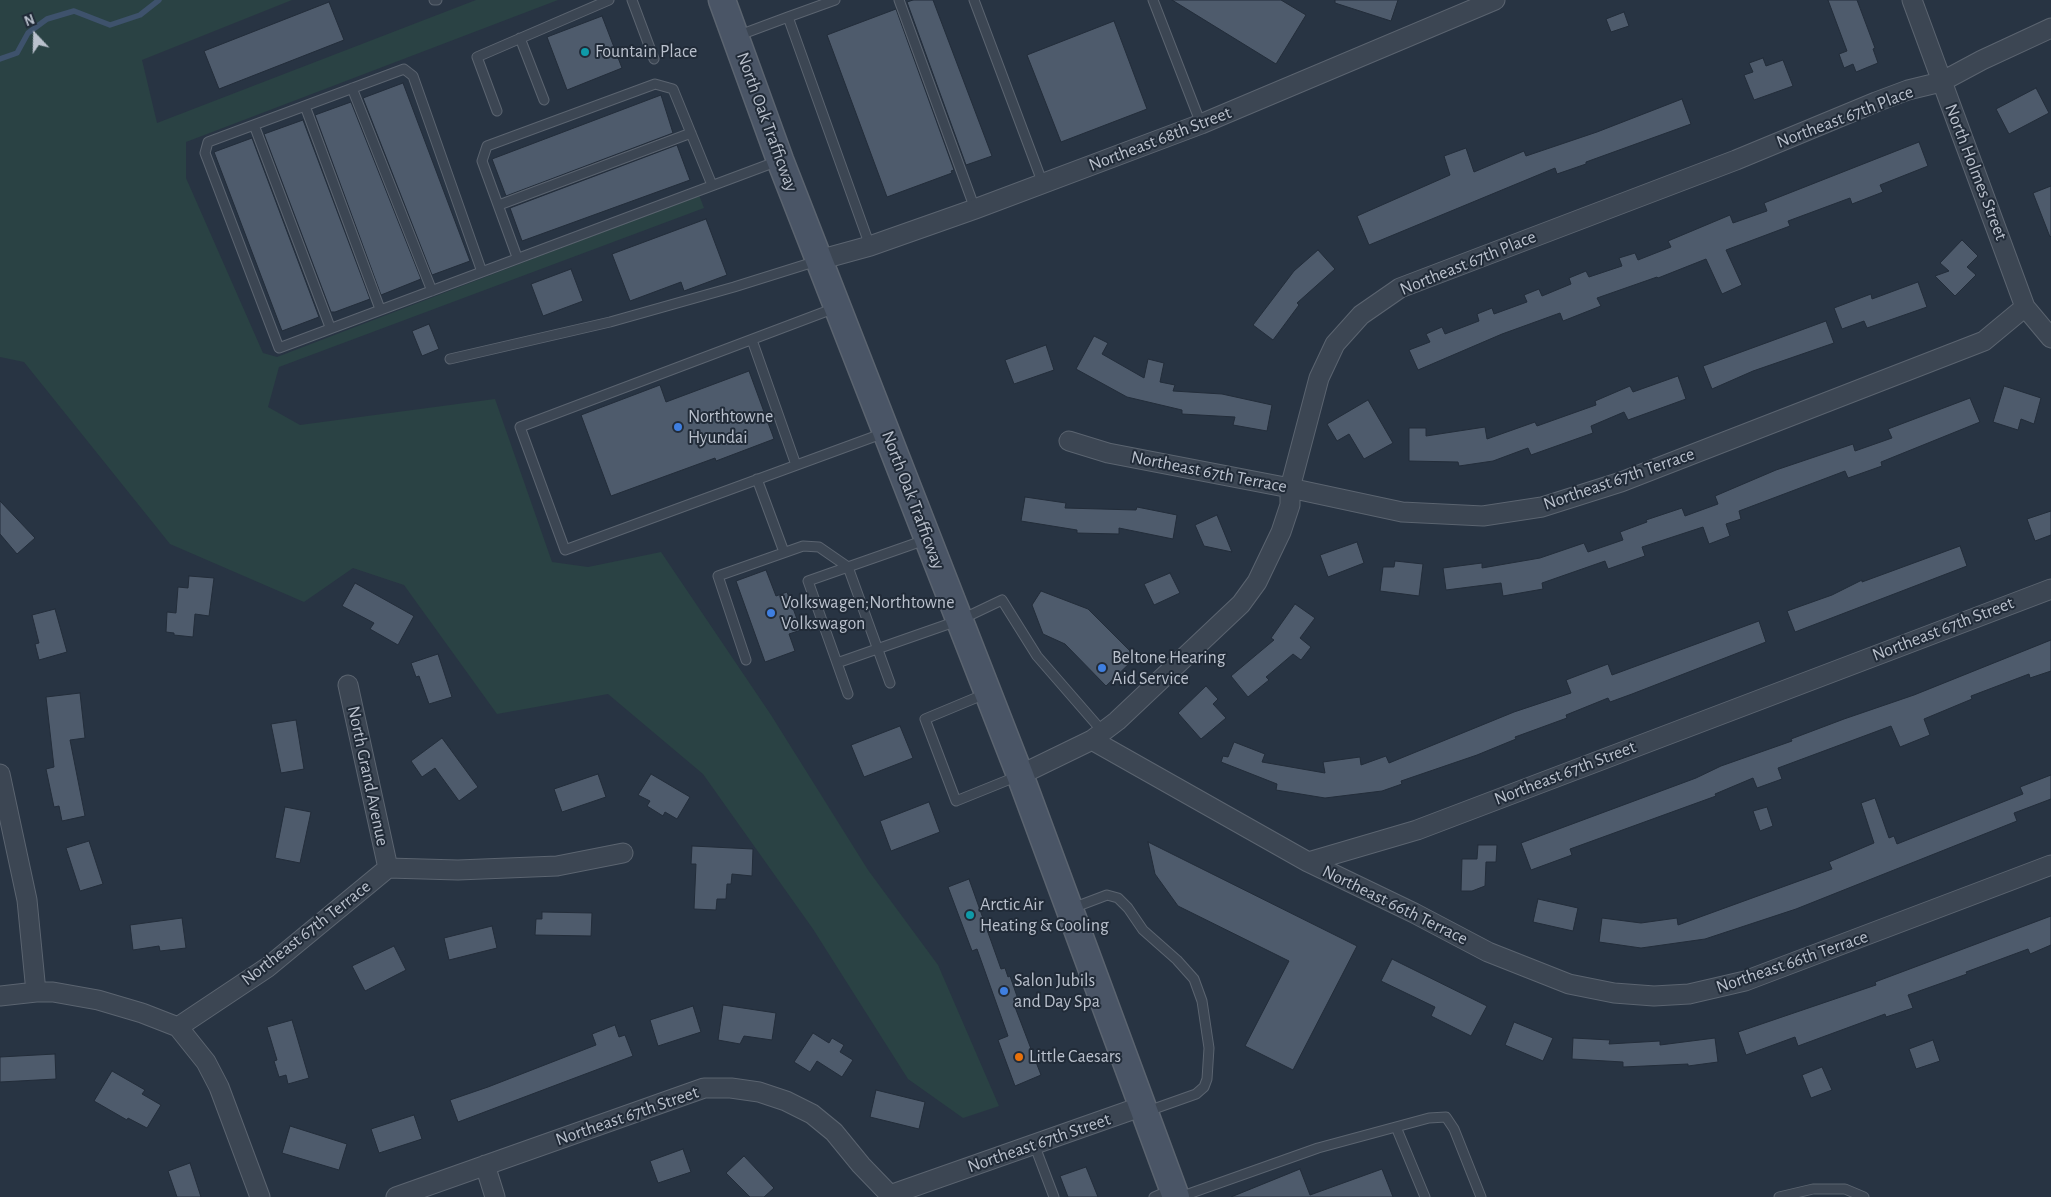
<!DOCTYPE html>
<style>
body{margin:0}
#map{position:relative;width:2051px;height:1197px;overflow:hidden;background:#283443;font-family:"Alegreya Sans",sans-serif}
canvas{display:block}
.north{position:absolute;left:10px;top:10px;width:50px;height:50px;-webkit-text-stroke:4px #212b38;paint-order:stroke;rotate:339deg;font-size:14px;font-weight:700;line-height:20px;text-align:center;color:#bac1cd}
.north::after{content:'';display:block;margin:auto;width:18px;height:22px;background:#bac1cd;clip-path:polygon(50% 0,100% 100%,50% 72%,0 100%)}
</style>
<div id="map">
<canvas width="2051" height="1197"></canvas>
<div class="north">N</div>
</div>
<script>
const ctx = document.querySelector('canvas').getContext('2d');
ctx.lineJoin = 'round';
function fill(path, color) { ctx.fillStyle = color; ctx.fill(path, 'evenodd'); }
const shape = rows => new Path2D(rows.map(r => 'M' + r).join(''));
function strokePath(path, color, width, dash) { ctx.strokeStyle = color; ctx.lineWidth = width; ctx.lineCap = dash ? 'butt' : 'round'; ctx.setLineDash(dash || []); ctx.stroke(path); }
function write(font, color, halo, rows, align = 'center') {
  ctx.font = font + ' "Alegreya Sans",sans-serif'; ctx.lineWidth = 4; ctx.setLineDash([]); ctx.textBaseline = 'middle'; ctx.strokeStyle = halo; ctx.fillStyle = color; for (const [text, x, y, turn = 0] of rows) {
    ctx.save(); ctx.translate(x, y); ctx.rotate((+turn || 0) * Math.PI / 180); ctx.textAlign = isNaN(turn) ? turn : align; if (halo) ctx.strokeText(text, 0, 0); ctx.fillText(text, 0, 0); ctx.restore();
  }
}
fill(shape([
 [0,0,292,0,142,60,157,123,476,0,558,0,186,142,186,178,263,353,277,357,699,195,704,208,279,367,268,407,300,425,495,399,552,562,588,567,661,552,771,715,868,870,938,965,999,1106,963,1118,908,1079,813,929,703,774,608,694,497,714,404,585,353,568,304,602,170,544,24,362,0,357]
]), '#2a4244');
strokePath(shape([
 [0,59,17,53,28,33,47,19,74,11,110,25,140,15,159,0]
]), '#3e526c', 5.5);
const building = shape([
 [913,0,933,0,992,156,966,165,907,2,913,0],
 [1172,0,1281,0,1306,15,1276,64,1172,0],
 [1335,0,1398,0,1391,21,1335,3,1335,0],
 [1828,0,1857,0,1875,48,1873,49,1878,63,1856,72,1853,64,1844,68,1839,54,1847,51,1828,0],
 [329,2,344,40,219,89,204,51,329,2],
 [896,9,954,170,951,171,952,173,887,197,827,35,896,9],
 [1624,12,1629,26,1611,32,1606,19,1624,12],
 [602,16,622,68,567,90,547,37,602,16],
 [1114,21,1147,109,1061,142,1027,55,1114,21],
 [1763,58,1766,66,1783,60,1793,86,1754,100,1744,75,1753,72,1749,63,1763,58],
 [403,83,470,261,432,275,363,98,403,83],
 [2036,88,2049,113,2009,134,1996,109,2036,88],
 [661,95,673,133,506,196,492,159,661,95],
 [1682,99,1691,124,1586,162,1586,164,1557,174,1555,168,1369,245,1357,216,1450,175,1444,156,1466,148,1474,172,1524,151,1526,156,1597,132,1682,99],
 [351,102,421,279,381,295,315,115,351,102],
 [303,120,370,299,335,312,331,312,264,134,303,120],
 [252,138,319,317,282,331,214,152,252,138],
 [1919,142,1928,166,1880,185,1883,192,1852,204,1850,198,1788,221,1790,226,1726,250,1742,285,1722,294,1706,259,1658,278,1657,277,1597,298,1601,306,1563,321,1560,313,1502,334,1418,370,1409,350,1430,342,1426,334,1442,327,1445,334,1479,321,1477,314,1492,308,1494,314,1527,302,1524,295,1539,289,1542,296,1571,284,1569,278,1586,271,1589,277,1622,266,1619,258,1635,253,1638,260,1671,247,1668,241,1730,215,1733,223,1767,211,1764,203,1919,142],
 [677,145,690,180,522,241,510,208,677,145],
 [2051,186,2051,236,2050,237,2033,193,2051,186],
 [706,219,727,275,684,291,681,282,630,301,612,254,706,219],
 [1962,240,1978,256,1967,267,1976,275,1955,296,1935,276,1949,271,1940,263,1962,240],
 [1318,250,1335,269,1297,303,1299,305,1273,340,1253,325,1294,271,1318,250],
 [571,269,583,301,543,316,531,284,571,269],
 [1918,282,1927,307,1867,328,1864,321,1842,329,1834,308,1871,294,1872,299,1918,282],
 [1826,321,1834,343,1753,371,1712,389,1703,366,1826,321],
 [429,324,439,349,422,356,412,331,429,324],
 [1094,336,1108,343,1102,354,1144,378,1148,359,1164,363,1160,382,1175,385,1173,391,1222,394,1272,405,1267,431,1233,425,1235,417,1182,414,1182,410,1127,397,1076,369,1094,336],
 [1046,345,1054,370,1014,384,1005,360,1046,345],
 [749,371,774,439,716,461,715,458,611,496,581,415,660,385,666,402,749,371],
 [1678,376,1686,399,1628,420,1624,412,1591,426,1593,433,1531,455,1528,448,1493,461,1459,466,1458,462,1409,461,1409,428,1426,428,1426,436,1485,427,1487,439,1535,422,1537,426,1596,405,1595,401,1630,386,1633,392,1678,376],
 [2004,386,2041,398,2034,424,2021,419,2018,430,1993,422,2004,386],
 [1970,398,1980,422,1881,462,1882,466,1848,478,1845,471,1739,511,1741,519,1726,524,1730,536,1709,544,1703,527,1642,547,1645,556,1608,569,1605,561,1542,583,1543,589,1503,596,1501,583,1446,590,1443,568,1482,563,1482,568,1540,558,1584,543,1588,552,1623,540,1620,532,1647,522,1646,520,1682,508,1685,516,1718,504,1715,496,1776,470,1853,444,1855,451,1892,438,1888,429,1970,398],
 [1368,400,1393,443,1364,459,1349,434,1337,441,1327,424,1368,400],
 [1025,497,1066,503,1065,508,1136,510,1137,507,1177,515,1173,539,1119,528,1119,534,1077,533,1077,530,1021,521,1025,497],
 [0,501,35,538,17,554,0,534,0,501],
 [2051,511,2051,535,2035,541,2027,519,2051,511],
 [1217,515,1232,552,1204,546,1195,525,1217,515],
 [1357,542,1364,563,1328,577,1320,555,1357,542],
 [1960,546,1967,566,1795,632,1787,611,1832,595,1862,580,1862,582,1960,546],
 [1395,561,1423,564,1419,596,1380,591,1383,567,1394,567,1395,561],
 [766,570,776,596,787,592,801,630,789,634,795,651,765,662,736,581,766,570],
 [1170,573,1180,593,1154,605,1144,584,1170,573],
 [189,576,214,578,209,616,195,614,193,637,174,635,174,633,166,632,167,612,176,613,178,587,188,588,189,576],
 [355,583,414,616,398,645,370,629,374,623,342,606,355,583],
 [1041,591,1088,609,1136,657,1106,686,1065,644,1043,634,1032,605,1041,591],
 [1295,604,1315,618,1300,638,1311,647,1301,660,1293,654,1266,677,1269,680,1248,697,1231,676,1274,640,1271,638,1295,604],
 [55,609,67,652,39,660,35,644,39,643,32,615,55,609],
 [1759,621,1766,642,1632,694,1610,702,1608,698,1566,715,1567,718,1515,737,1516,739,1477,755,1401,781,1402,784,1382,791,1325,798,1276,790,1277,784,1221,762,1223,756,1228,757,1234,742,1265,754,1262,762,1325,773,1323,762,1360,757,1361,765,1386,756,1389,763,1514,712,1571,693,1566,680,1608,664,1612,675,1759,621],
 [2051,640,2051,671,2030,678,2029,674,1971,696,1972,699,1924,719,1930,735,1900,747,1891,726,1778,768,1782,779,1757,788,1753,778,1715,794,1716,796,1570,849,1572,855,1531,870,1521,843,1696,778,1721,766,1792,741,1791,739,1844,719,1914,695,2051,640],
 [438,654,452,697,429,704,419,676,416,677,411,663,438,654],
 [1206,686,1218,699,1213,704,1226,718,1201,739,1178,713,1206,686],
 [80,693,85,738,70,740,85,816,62,821,59,806,54,807,46,769,54,767,46,697,80,693],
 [296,720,304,769,281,773,271,724,296,720],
 [900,726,913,758,864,777,851,745,900,726],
 [442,738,478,787,459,801,435,768,422,777,411,761,442,738],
 [598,774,606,797,562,812,554,789,598,774],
 [651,774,690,797,677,819,665,812,663,816,647,806,650,801,638,795,651,774],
 [2051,775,2051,799,2014,813,2017,821,1796,909,1705,939,1641,948,1599,942,1602,918,1641,923,1677,918,1678,925,1832,869,1829,862,1874,843,1861,803,1875,798,1889,838,1894,836,1897,844,2023,794,2020,787,2051,775],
 [929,802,940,832,891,851,880,821,929,802],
 [285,807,311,812,300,863,275,858,285,807],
 [1767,807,1773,826,1760,831,1753,811,1767,807],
 [89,841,103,884,80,891,66,848,89,841],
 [1148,842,1357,946,1293,1070,1245,1046,1289,961,1178,906,1155,874,1148,842],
 [1478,845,1497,845,1496,862,1486,862,1485,886,1472,891,1461,891,1462,859,1477,859,1478,845],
 [692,846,753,849,752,876,732,874,731,884,727,884,726,899,717,899,716,910,694,909,696,864,691,864,692,846],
 [969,879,1001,969,1005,968,1008,977,1010,976,1020,1005,1015,1007,1041,1075,1015,1086,998,1040,1008,1036,977,949,972,951,948,887,969,879],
 [1538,899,1578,908,1573,931,1533,922,1538,899],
 [542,912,592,913,591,936,535,935,536,919,542,919,542,912],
 [2051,916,2051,945,2030,954,2028,949,1966,972,1967,974,1908,995,1913,1008,1886,1017,1885,1014,1798,1046,1795,1037,1746,1055,1738,1032,1876,985,1875,982,2051,916],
 [182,918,186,948,160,951,159,946,133,950,130,925,182,918],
 [492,926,497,948,449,960,444,938,492,926],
 [394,946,406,970,365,991,352,966,394,946],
 [1392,959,1487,1006,1471,1036,1431,1016,1435,1007,1381,981,1392,959],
 [723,1005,776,1013,772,1040,744,1036,740,1044,718,1040,723,1005],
 [693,1006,701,1032,658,1046,650,1020,693,1006],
 [292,1020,309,1078,288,1084,286,1075,279,1077,274,1061,277,1060,267,1027,292,1020],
 [1514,1022,1553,1038,1543,1061,1505,1045,1514,1022],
 [615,1025,619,1037,625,1035,633,1056,458,1122,450,1100,488,1087,596,1045,592,1034,615,1025],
 [813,1033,829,1043,832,1038,844,1045,840,1052,853,1060,842,1077,817,1061,810,1072,794,1062,813,1033],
 [1573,1038,1610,1040,1609,1044,1660,1041,1660,1045,1715,1038,1718,1062,1688,1066,1688,1064,1623,1067,1623,1062,1572,1059,1573,1038],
 [1933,1040,1940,1061,1916,1069,1909,1049,1933,1040],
 [55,1054,56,1079,0,1082,0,1057,55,1054],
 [1822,1067,1832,1090,1811,1098,1802,1075,1822,1067],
 [112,1071,145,1090,142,1094,161,1105,147,1128,128,1118,127,1120,94,1101,112,1071],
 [876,1090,925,1102,919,1129,870,1117,876,1090],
 [414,1115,422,1139,379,1153,371,1129,414,1115],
 [290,1126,347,1144,339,1170,282,1153,290,1126],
 [683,1149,691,1172,658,1183,650,1161,683,1149],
 [744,1156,774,1188,764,1197,750,1197,726,1173,744,1156],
 [190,1163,201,1197,177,1197,168,1171,190,1163],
 [1086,1167,1098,1197,1068,1197,1060,1176,1086,1167],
 [1300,1169,1310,1195,1382,1169,1393,1197,1231,1197,1300,1169]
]);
fill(building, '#4e5b6c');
strokePath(building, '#232d3a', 1);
const lane = shape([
 [434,0,437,0],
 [632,0,654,59],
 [899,0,975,209],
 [974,0,1043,184],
 [1153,0,1201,124],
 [788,17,835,0],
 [737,36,788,17,870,246],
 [520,38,544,100],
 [352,88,432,291],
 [305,106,380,309],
 [497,111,477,57,609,0],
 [254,125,330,327],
 [499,205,691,133],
 [517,257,482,161,487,146,655,84,673,89,712,185],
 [482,272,413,76,404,69,208,142,205,153,279,348,778,161],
 [835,308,520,427,565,550,884,433],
 [752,340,796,465],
 [450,359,610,322,734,287,817,261],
 [757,479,784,552],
 [746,660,718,576,803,546,819,547,848,567,890,683],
 [837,663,960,620,1002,600,1037,656,1103,732],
 [848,694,808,581,925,540],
 [985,694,925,719,956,801,1018,776],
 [1070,909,1107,895,1118,898,1128,908,1143,930,1177,960,1194,979,1202,1001,1209,1048,1207,1079,1204,1087,1196,1094,1148,1111],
 [1396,1127,1425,1197],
 [1034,1144,1054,1197],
 [1154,1197,1170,1190],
 [1180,1197,1318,1148,1429,1118,1446,1117,1454,1129,1481,1197],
 [1779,1197,1813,1189,1845,1189,1864,1197]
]);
const street = shape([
 [1912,0,2025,307,2051,338],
 [819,260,870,246,975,209,1201,124,1495,0],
 [1069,441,1108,453,1290,488,1402,512,1483,516,1542,507,1621,482,1984,341,2025,307],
 [348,685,388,868],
 [1092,740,1308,862,1414,913,1488,952,1569,984,1614,993,1654,996,1689,994,1745,981,2051,865],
 [0,774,27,900,36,992],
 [1020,775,1092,740,1117,721,1241,604,1257,582,1281,532,1290,505,1290,488,1319,378,1335,344,1361,315,1400,288,1736,160,1876,102,1908,90,1941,82,1982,60,2051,28],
 [1308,862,1417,830,2051,589],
 [0,996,36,992,53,992,98,1000,142,1013,178,1027,268,967,388,868,458,870,557,866,623,853],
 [178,1027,206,1062,219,1087,260,1197],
 [485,1165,495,1197],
 [890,1195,1143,1106],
 [396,1197,704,1088,731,1088,759,1092,786,1101,812,1114,834,1132,861,1165,890,1195]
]);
const secondary = shape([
 [722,0,780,160,1020,775,1176,1197]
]);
strokePath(lane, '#5b6470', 11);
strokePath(street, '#5b6470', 21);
strokePath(secondary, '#5b6470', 29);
strokePath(lane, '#3c4653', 9);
strokePath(street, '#3c4653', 19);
strokePath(secondary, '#4a5566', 26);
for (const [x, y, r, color] of [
 [585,52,5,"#0f9aa8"],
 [678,427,5,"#3f7fe0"],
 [771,613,5,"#3f7fe0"],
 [1102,668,5,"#3f7fe0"],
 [970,915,5,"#0f9aa8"],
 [1004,991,5,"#3f7fe0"],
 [1019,1057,5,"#e8710a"]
]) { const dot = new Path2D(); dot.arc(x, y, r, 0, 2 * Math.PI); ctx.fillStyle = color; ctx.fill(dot); strokePath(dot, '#212b38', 2); }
write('18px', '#bac1cd', '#212b38', [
 ["Fountain Place",595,52],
 ["Northtowne",688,417],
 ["Hyundai",688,438],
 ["Volkswagen;Northtowne",781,603],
 ["Volkswagon",781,624],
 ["Beltone Hearing",1112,658],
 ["Aid Service",1112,679],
 ["Arctic Air",980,905],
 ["Heating & Cooling",980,926],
 ["Salon Jubils",1014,981],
 ["and Day Spa",1014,1002],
 ["Little Caesars",1029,1057]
], 'left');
write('18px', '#bac1cd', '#212b38', [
 ["Northeast 67th Place",1845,117,-21],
 ["North Oak Trafficway",767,122,70],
 ["Northeast 68th Street",1160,139,-21],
 ["North Holmes Street",1976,172,69],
 ["Northeast 67th Place",1468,263,-22],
 ["Northeast 67th Terrace",1209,472,11],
 ["Northeast 67th Terrace",1619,479,-19],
 ["North Oak Trafficway",913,500,69],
 ["Northeast 67th Street",1943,629,-21],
 ["Northeast 67th Street",1565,773,-21],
 ["North Grand Avenue",368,776,78],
 ["Northeast 66th Terrace",1395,905,26],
 ["Northeast 67th Terrace",306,933,-38],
 ["Northeast 66th Terrace",1792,962,-19],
 ["Northeast 67th Street",627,1116,-19],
 ["Northeast 67th Street",1039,1143,-19]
]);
</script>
